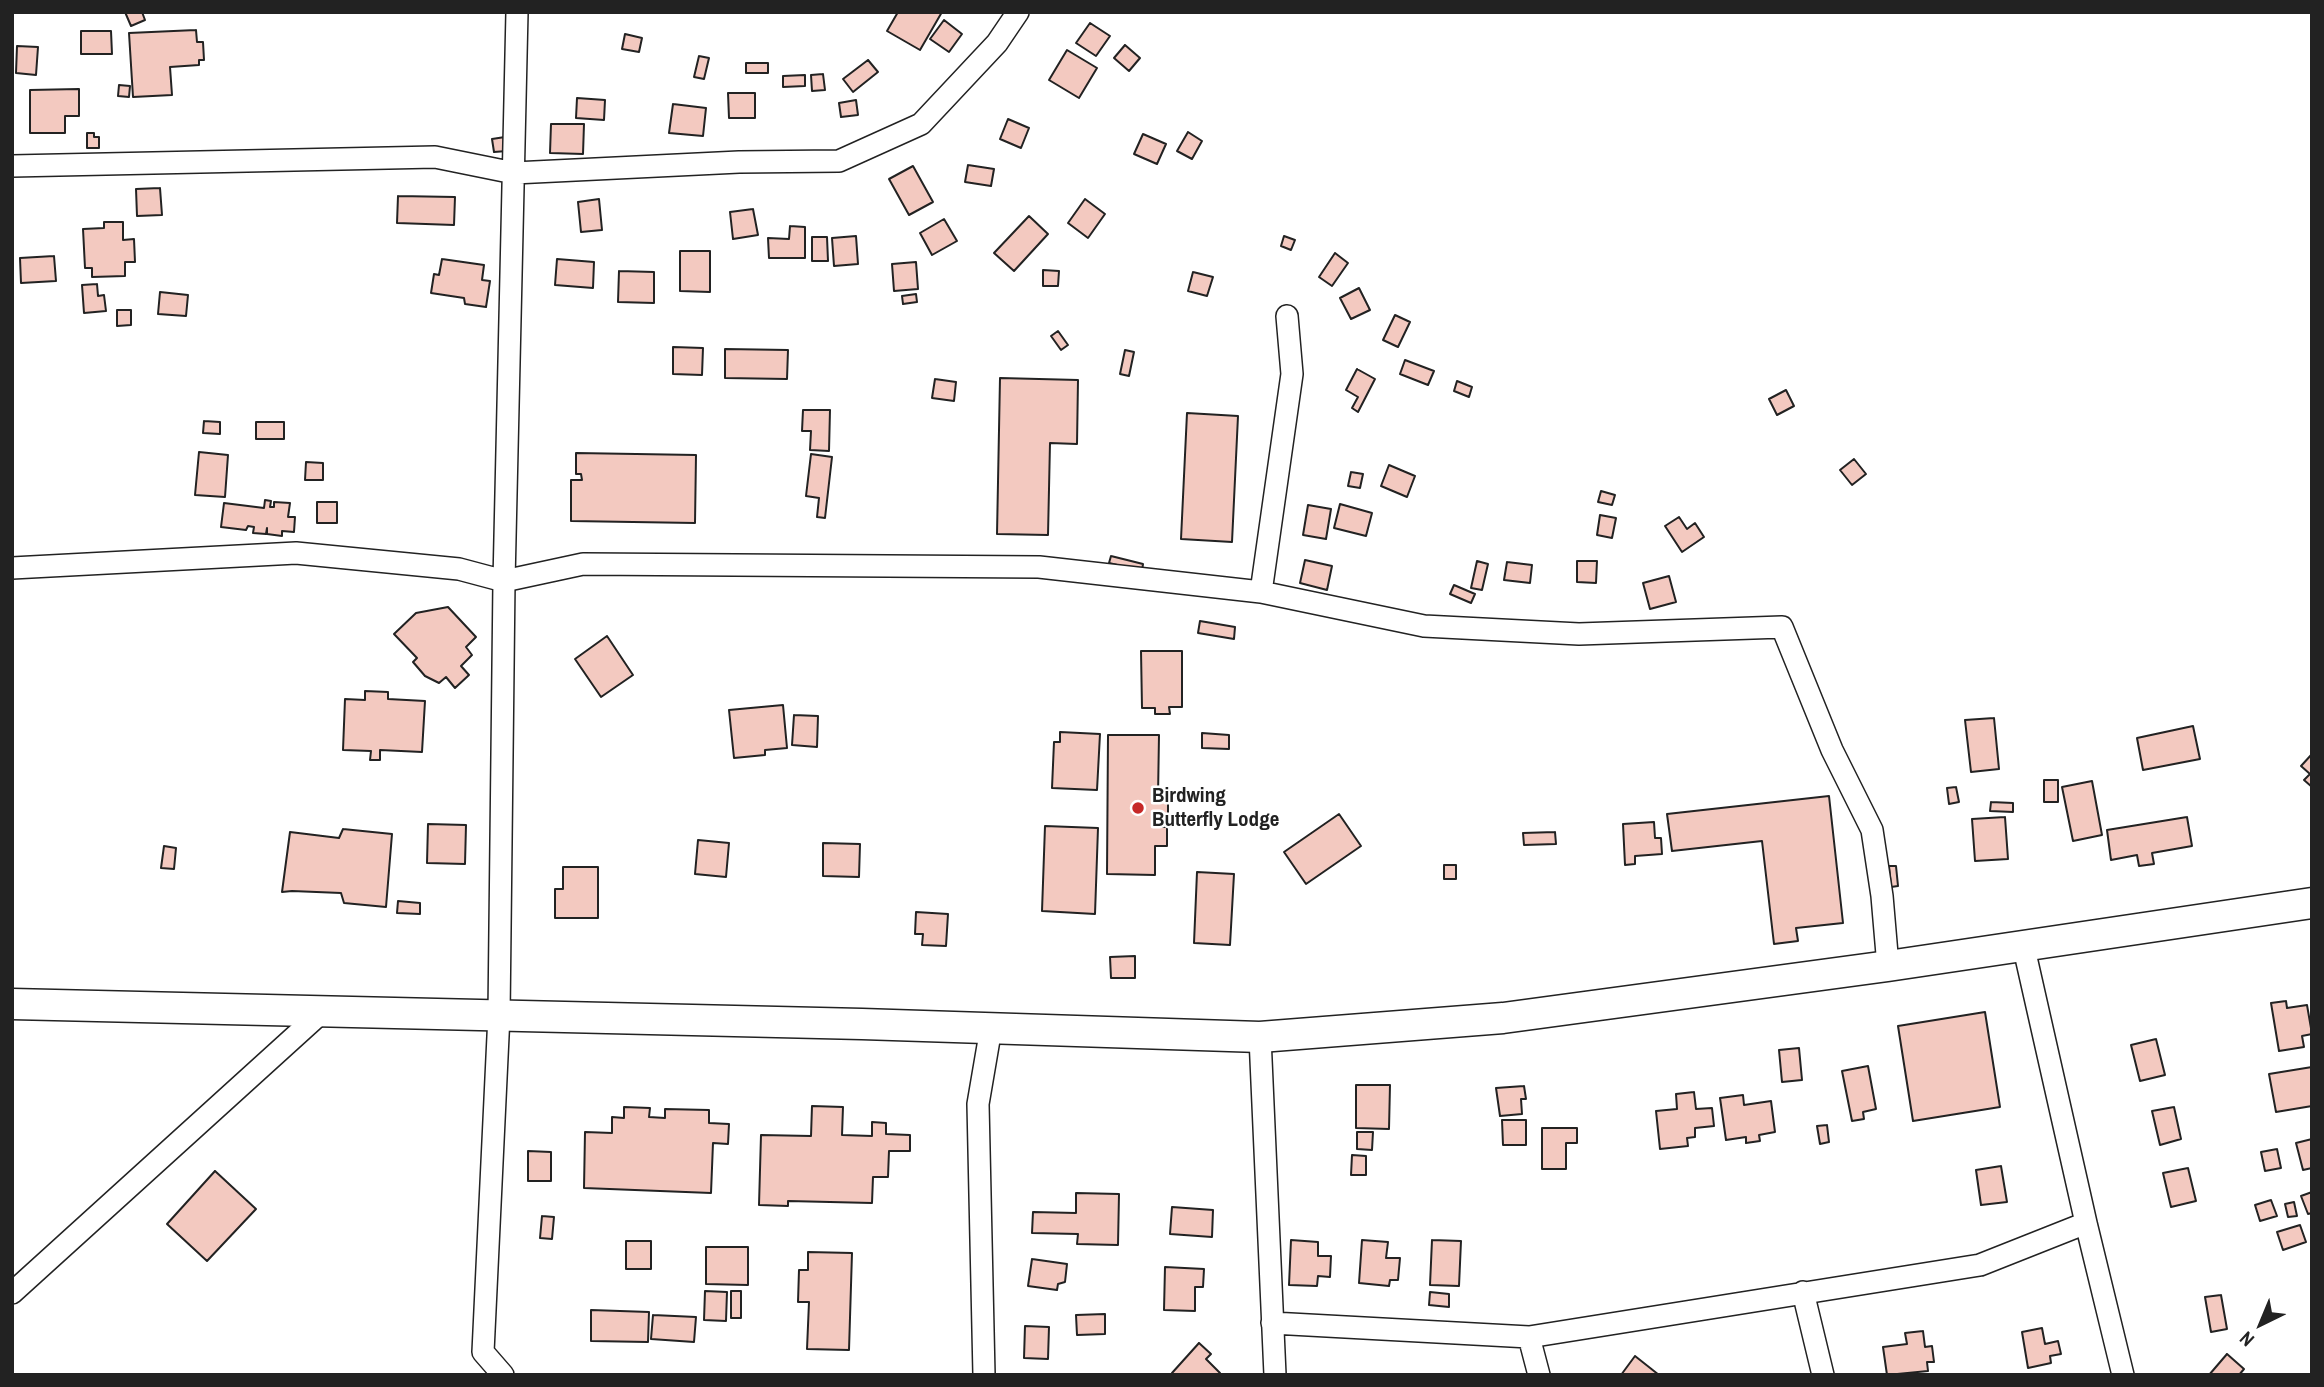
<!DOCTYPE html>
<style>
body{margin:0}
#map{position:relative;width:2324px;height:1387px;overflow:hidden;background:#fff;font-family:"Archivo Narrow",sans-serif}
canvas{display:block}
.frame{position:absolute;inset:0;border:14px solid #222;pointer-events:none}
.north{position:absolute;left:2226px;top:1289px;width:70px;height:70px;-webkit-text-stroke:5px #fff;paint-order:stroke;rotate:223deg;font-size:19px;font-weight:700;line-height:28px;text-align:center;color:#222}
.north::after{content:'';display:block;margin:auto;width:24px;height:32px;background:#222;clip-path:polygon(50% 0,100% 100%,50% 72%,0 100%)}
</style>
<div id="map">
<canvas width="2324" height="1387"></canvas>
<div class="frame"></div>
<div class="north">N</div>
</div>
<script>
const ctx = document.querySelector('canvas').getContext('2d');
ctx.lineJoin = 'round';
function fill(path, color) { ctx.fillStyle = color; ctx.fill(path, 'evenodd'); }
const shape = rows => new Path2D(rows.map(r => 'M' + r).join(''));
function strokePath(path, color, width, dash) { ctx.strokeStyle = color; ctx.lineWidth = width; ctx.lineCap = dash ? 'butt' : 'round'; ctx.setLineDash(dash || []); ctx.stroke(path); }
function write(font, color, halo, rows, align = 'center') {
  ctx.font = font + ' "Archivo Narrow",sans-serif'; ctx.lineWidth = 5; ctx.setLineDash([]); ctx.textBaseline = 'middle'; ctx.strokeStyle = halo; ctx.fillStyle = color; for (const [text, x, y, turn = 0] of rows) {
    ctx.save(); ctx.translate(x, y); ctx.rotate((+turn || 0) * Math.PI / 180); ctx.textAlign = isNaN(turn) ? turn : align; if (halo) ctx.strokeText(text, 0, 0); ctx.fillText(text, 0, 0); ctx.restore();
  }
}
const building = shape([
 [125,12,142,12,145,20,131,26,125,12],
 [898,12,942,12,920,50,887,31,898,12],
 [944,20,962,34,949,52,930,39,944,20],
 [1090,23,1110,36,1096,56,1076,43,1090,23],
 [196,30,197,42,203,42,204,60,199,60,199,65,170,67,172,95,133,97,129,33,196,30],
 [81,31,111,31,112,54,81,54,81,31],
 [625,34,642,38,639,52,622,49,625,34],
 [1125,45,1140,58,1129,71,1114,58,1125,45],
 [17,46,38,47,36,75,16,73,17,46],
 [1067,50,1097,68,1079,98,1049,80,1067,50],
 [699,56,709,58,704,79,694,77,699,56],
 [868,60,878,72,853,92,843,79,868,60],
 [746,63,768,63,768,73,746,73,746,63],
 [823,74,825,90,812,91,811,75,823,74],
 [805,75,805,86,783,87,783,76,805,75],
 [119,85,130,86,129,97,118,96,119,85],
 [79,89,79,116,65,116,65,133,30,133,30,90,79,89],
 [728,93,755,93,755,118,729,118,728,93],
 [577,98,605,100,604,120,576,118,577,98],
 [856,100,858,115,841,117,839,103,856,100],
 [673,104,706,108,703,136,669,133,673,104],
 [1008,119,1029,128,1021,148,1000,139,1008,119],
 [551,124,584,124,583,154,550,153,551,124],
 [1188,132,1202,141,1192,159,1177,151,1188,132],
 [87,133,94,133,94,137,99,137,99,148,87,148,87,133],
 [1143,134,1166,144,1157,164,1134,154,1143,134],
 [505,137,507,151,494,152,492,139,505,137],
 [968,165,994,169,991,186,965,182,968,165],
 [913,166,933,202,909,215,889,179,913,166],
 [160,188,162,215,137,216,136,189,160,188],
 [398,196,455,197,454,225,397,223,398,196],
 [599,199,602,230,581,232,578,202,599,199],
 [1085,199,1105,214,1088,238,1068,223,1085,199],
 [753,209,758,235,733,239,730,212,753,209],
 [1029,216,1048,234,1014,271,994,253,1029,216],
 [944,219,957,241,932,255,920,233,944,219],
 [104,222,123,222,123,240,134,239,135,262,125,262,125,276,92,277,92,268,85,268,83,229,104,228,104,222],
 [790,226,805,227,805,258,769,258,768,238,789,239,790,226],
 [856,236,858,264,834,266,832,238,856,236],
 [1284,236,1295,240,1291,250,1281,246,1284,236],
 [812,237,827,237,828,261,812,261,812,237],
 [680,251,710,251,710,292,680,291,680,251],
 [1335,253,1348,263,1332,286,1319,277,1335,253],
 [54,256,56,281,21,283,20,258,54,256],
 [442,259,484,265,482,280,490,281,486,307,465,304,464,298,431,293,434,274,439,275,442,259],
 [557,259,594,262,593,288,555,285,557,259],
 [916,262,918,289,894,291,892,264,916,262],
 [1043,270,1059,271,1058,286,1043,286,1043,270],
 [619,271,654,272,654,303,618,302,619,271],
 [1193,272,1213,277,1207,296,1188,291,1193,272],
 [97,284,98,296,104,295,106,311,84,313,82,285,97,284],
 [1359,288,1370,310,1351,319,1340,298,1359,288],
 [160,292,188,295,186,316,158,314,160,292],
 [916,294,917,302,903,304,902,296,916,294],
 [117,310,131,310,131,325,117,326,117,310],
 [1395,315,1410,322,1398,347,1383,340,1395,315],
 [1058,331,1068,345,1061,350,1051,336,1058,331],
 [673,347,703,348,702,375,673,374,673,347],
 [725,349,788,350,787,379,725,378,725,349],
 [1125,350,1134,352,1129,376,1120,374,1125,350],
 [1405,360,1434,371,1428,385,1400,374,1405,360],
 [1357,369,1375,379,1358,412,1352,408,1358,397,1346,390,1357,369],
 [1000,378,1078,380,1077,444,1050,443,1048,535,997,534,1000,378],
 [935,379,956,382,954,401,932,398,935,379],
 [1457,381,1472,387,1469,397,1454,391,1457,381],
 [1786,390,1794,406,1777,415,1769,399,1786,390],
 [803,410,830,410,829,451,810,450,811,431,802,431,803,410],
 [1187,413,1238,416,1232,542,1181,539,1187,413],
 [204,421,220,422,220,434,203,433,204,421],
 [256,422,284,422,284,439,256,439,256,422],
 [199,452,228,455,225,497,195,495,199,452],
 [576,453,696,455,695,523,571,521,571,480,582,480,581,474,576,474,576,453],
 [811,454,832,457,825,518,817,517,819,498,806,496,811,454],
 [1854,459,1866,474,1852,485,1840,470,1854,459],
 [306,462,323,463,323,480,305,480,306,462],
 [1389,465,1415,476,1407,497,1381,486,1389,465],
 [1351,472,1363,474,1360,488,1348,486,1351,472],
 [1601,491,1615,495,1612,505,1598,502,1601,491],
 [265,500,271,501,270,507,274,507,274,502,290,503,288,517,295,517,294,532,282,531,282,536,267,534,267,528,266,534,253,533,254,527,248,526,246,530,221,527,224,503,264,508,265,500],
 [317,502,337,502,337,523,317,523,317,502],
 [1340,504,1372,513,1366,536,1334,528,1340,504],
 [1308,505,1331,509,1326,539,1303,535,1308,505],
 [1600,515,1616,518,1612,538,1597,535,1600,515],
 [1679,517,1687,529,1695,523,1704,537,1682,552,1665,526,1679,517],
 [1111,556,1143,564,1142,571,1109,563,1111,556],
 [1305,560,1332,566,1327,590,1300,583,1305,560],
 [1477,561,1488,564,1482,590,1471,588,1477,561],
 [1577,561,1597,561,1596,583,1577,582,1577,561],
 [1507,562,1532,565,1530,583,1504,580,1507,562],
 [1669,576,1676,602,1650,609,1643,583,1669,576],
 [1454,585,1475,594,1471,603,1450,594,1454,585],
 [448,607,476,637,466,647,472,655,461,666,469,675,455,688,446,677,439,683,425,676,413,662,417,658,394,634,416,613,448,607],
 [1200,621,1235,627,1234,639,1198,633,1200,621],
 [607,636,633,675,601,697,575,659,607,636],
 [1141,651,1182,651,1182,707,1169,707,1170,714,1155,714,1155,708,1142,708,1141,651],
 [365,691,388,692,388,699,425,701,422,752,380,750,380,760,370,760,371,751,343,750,345,699,365,700,365,691],
 [783,705,787,748,765,750,765,755,734,758,729,710,783,705],
 [794,715,818,716,817,747,792,745,794,715],
 [1994,718,1999,769,1971,772,1965,720,1994,718],
 [2193,726,2200,759,2143,770,2137,738,2193,726],
 [1060,732,1100,734,1097,790,1052,788,1054,742,1060,742,1060,732],
 [1202,733,1229,735,1229,749,1202,748,1202,733],
 [1108,735,1159,735,1158,797,1168,797,1168,820,1157,819,1157,827,1167,827,1167,846,1155,846,1155,875,1107,874,1108,735],
 [2312,754,2312,787,2304,780,2310,774,2301,766,2312,754],
 [2044,780,2058,780,2058,802,2044,802,2044,780],
 [2092,781,2102,835,2073,841,2062,787,2092,781],
 [1956,787,1959,802,1949,804,1947,788,1956,787],
 [1829,796,1843,923,1796,928,1798,941,1774,944,1762,841,1672,851,1667,814,1829,796],
 [1991,802,2013,803,2013,812,1990,811,1991,802],
 [1339,814,1361,846,1306,884,1284,852,1339,814],
 [2005,817,2008,859,1975,861,1972,819,2005,817],
 [2187,817,2192,846,2152,853,2154,864,2139,866,2137,855,2111,860,2107,830,2187,817],
 [1654,822,1655,838,1661,838,1662,854,1635,856,1635,864,1625,865,1623,824,1654,822],
 [428,824,466,825,465,864,427,863,428,824],
 [1045,826,1098,828,1095,914,1042,911,1045,826],
 [343,829,392,834,386,907,344,903,341,893,292,891,282,892,290,832,339,838,343,829],
 [1555,832,1556,844,1524,845,1523,833,1555,832],
 [698,840,729,843,726,877,695,874,698,840],
 [823,843,860,844,859,877,823,876,823,843],
 [164,846,176,848,174,869,161,868,164,846],
 [1444,865,1456,865,1456,879,1444,879,1444,865],
 [1889,866,1896,866,1898,886,1891,887,1889,866],
 [563,867,598,867,598,918,555,918,555,889,563,889,563,867],
 [1197,872,1234,874,1230,945,1194,943,1197,872],
 [398,901,420,903,420,914,397,913,398,901],
 [916,912,948,914,946,946,922,945,923,934,915,934,916,912],
 [1135,956,1135,978,1111,978,1110,957,1135,956],
 [2286,1001,2287,1008,2307,1005,2312,1034,2302,1036,2304,1047,2279,1051,2271,1003,2286,1001],
 [1985,1012,2000,1107,1913,1121,1898,1026,1985,1012],
 [2156,1039,2165,1075,2140,1081,2131,1045,2156,1039],
 [1799,1048,1802,1080,1782,1082,1779,1050,1799,1048],
 [1868,1066,1876,1109,1863,1112,1864,1119,1852,1121,1842,1071,1868,1066],
 [2312,1067,2312,1106,2276,1112,2269,1074,2312,1067],
 [1356,1085,1390,1085,1389,1129,1356,1128,1356,1085],
 [1524,1086,1526,1099,1521,1099,1522,1114,1500,1116,1496,1088,1524,1086],
 [1694,1092,1696,1109,1712,1108,1714,1126,1695,1128,1695,1137,1687,1138,1688,1146,1660,1149,1656,1111,1677,1109,1676,1094,1694,1092],
 [1743,1095,1744,1105,1771,1101,1775,1132,1759,1135,1760,1141,1746,1143,1746,1137,1726,1140,1720,1098,1743,1095],
 [812,1106,843,1107,842,1135,872,1136,872,1122,886,1123,886,1134,910,1135,910,1151,889,1151,888,1177,873,1177,872,1203,788,1201,788,1206,759,1205,761,1135,811,1136,812,1106],
 [624,1107,650,1108,649,1117,665,1118,665,1109,709,1110,709,1123,729,1124,728,1144,713,1143,711,1193,584,1188,585,1132,612,1133,612,1117,624,1118,624,1107],
 [2174,1107,2181,1139,2160,1145,2152,1111,2174,1107],
 [1502,1120,1526,1120,1526,1145,1503,1145,1502,1120],
 [1827,1125,1829,1142,1820,1144,1817,1126,1827,1125],
 [1542,1128,1577,1128,1577,1143,1566,1143,1566,1169,1542,1169,1542,1128],
 [1357,1132,1373,1132,1372,1150,1357,1149,1357,1132],
 [2312,1139,2312,1168,2303,1170,2296,1143,2312,1139],
 [2277,1149,2281,1168,2265,1171,2261,1152,2277,1149],
 [528,1151,551,1152,551,1181,528,1181,528,1151],
 [1352,1155,1366,1156,1366,1175,1351,1175,1352,1155],
 [2001,1166,2007,1202,1981,1205,1976,1170,2001,1166],
 [2188,1168,2196,1201,2171,1207,2163,1173,2188,1168],
 [215,1171,256,1209,207,1261,167,1224,215,1171],
 [2312,1192,2312,1213,2308,1214,2301,1196,2312,1192],
 [1076,1193,1119,1194,1118,1245,1077,1244,1078,1234,1032,1233,1033,1212,1076,1213,1076,1193],
 [2271,1200,2277,1216,2260,1221,2255,1205,2271,1200],
 [2294,1202,2297,1216,2288,1217,2285,1204,2294,1202],
 [1172,1207,1213,1210,1212,1237,1170,1234,1172,1207],
 [542,1216,554,1217,552,1239,540,1238,542,1216],
 [2300,1225,2306,1242,2283,1250,2277,1232,2300,1225],
 [1291,1240,1318,1242,1318,1256,1331,1256,1330,1277,1318,1276,1317,1286,1289,1285,1291,1240],
 [1362,1240,1388,1242,1386,1258,1400,1258,1398,1280,1390,1280,1389,1286,1359,1283,1362,1240],
 [1432,1240,1461,1241,1459,1286,1430,1285,1432,1240],
 [626,1241,651,1241,651,1269,626,1269,626,1241],
 [706,1247,748,1247,748,1285,706,1284,706,1247],
 [808,1252,852,1253,849,1350,807,1349,809,1302,798,1302,799,1270,808,1270,808,1252],
 [1032,1259,1067,1264,1065,1282,1058,1284,1057,1290,1028,1286,1032,1259],
 [1165,1267,1204,1269,1203,1287,1195,1287,1195,1311,1164,1310,1165,1267],
 [705,1291,727,1292,726,1321,704,1320,705,1291],
 [731,1291,741,1291,741,1318,731,1318,731,1291],
 [1430,1292,1449,1294,1449,1307,1429,1305,1430,1292],
 [2221,1295,2227,1329,2211,1332,2205,1297,2221,1295],
 [591,1310,649,1312,648,1342,591,1341,591,1310],
 [1105,1314,1105,1334,1077,1335,1076,1315,1105,1314],
 [653,1315,696,1317,694,1342,651,1339,653,1315],
 [1025,1326,1049,1327,1048,1359,1024,1358,1025,1326],
 [2042,1328,2045,1344,2058,1341,2061,1354,2050,1356,2051,1363,2028,1368,2022,1332,2042,1328],
 [1923,1331,1925,1347,1932,1346,1934,1362,1927,1362,1928,1371,1887,1375,1883,1347,1907,1344,1905,1333,1923,1331],
 [1199,1343,1211,1354,1206,1359,1220,1373,1218,1375,1174,1375,1172,1373,1199,1343],
 [2227,1354,2244,1369,2239,1375,2209,1375,2227,1354],
 [1635,1356,1659,1375,1621,1375,1635,1356]
]);
fill(building, '#f3c9c0');
strokePath(building, '#222', 2);
const minor = shape([
 [12,166,435,157,514,173,739,162,839,161,921,124,997,43,1018,12],
 [12,568,296,553,459,569,504,581,583,564,1039,567,1261,592,1424,626,1579,634,1782,627,1832,750,1872,830,1882,896,1888,966],
 [1261,592,1292,374,1287,316],
 [2023,944,2086,1223,2123,1375],
 [1260,1037,1275,1375],
 [1803,1292,1823,1375],
 [12,1293,323,1011],
 [1272,1323,1529,1337,1980,1265,2086,1223],
 [1529,1337,1539,1375],
 [503,1375,483,1352,499,1015,504,581,517,12],
 [984,1375,978,1104,991,1028]
]);
const secondary = shape([
 [12,1004,862,1024,1260,1037,1503,1018,1888,966,2312,903]
]);
strokePath(minor, '#222', 24);
strokePath(secondary, '#222', 33);
strokePath(minor, '#fff', 21);
strokePath(secondary, '#fff', 30);
for (const [x, y, r, color] of [
 [1138,808,7,"#c62828"]
]) { const dot = new Path2D(); dot.arc(x, y, r, 0, 2 * Math.PI); ctx.fillStyle = color; ctx.fill(dot); strokePath(dot, '#fff', 2.5); }
write('bold 21px', '#222', '#fff', [
 ["Birdwing",1152,796],
 ["Butterfly Lodge",1152,820]
], 'left');
</script>
